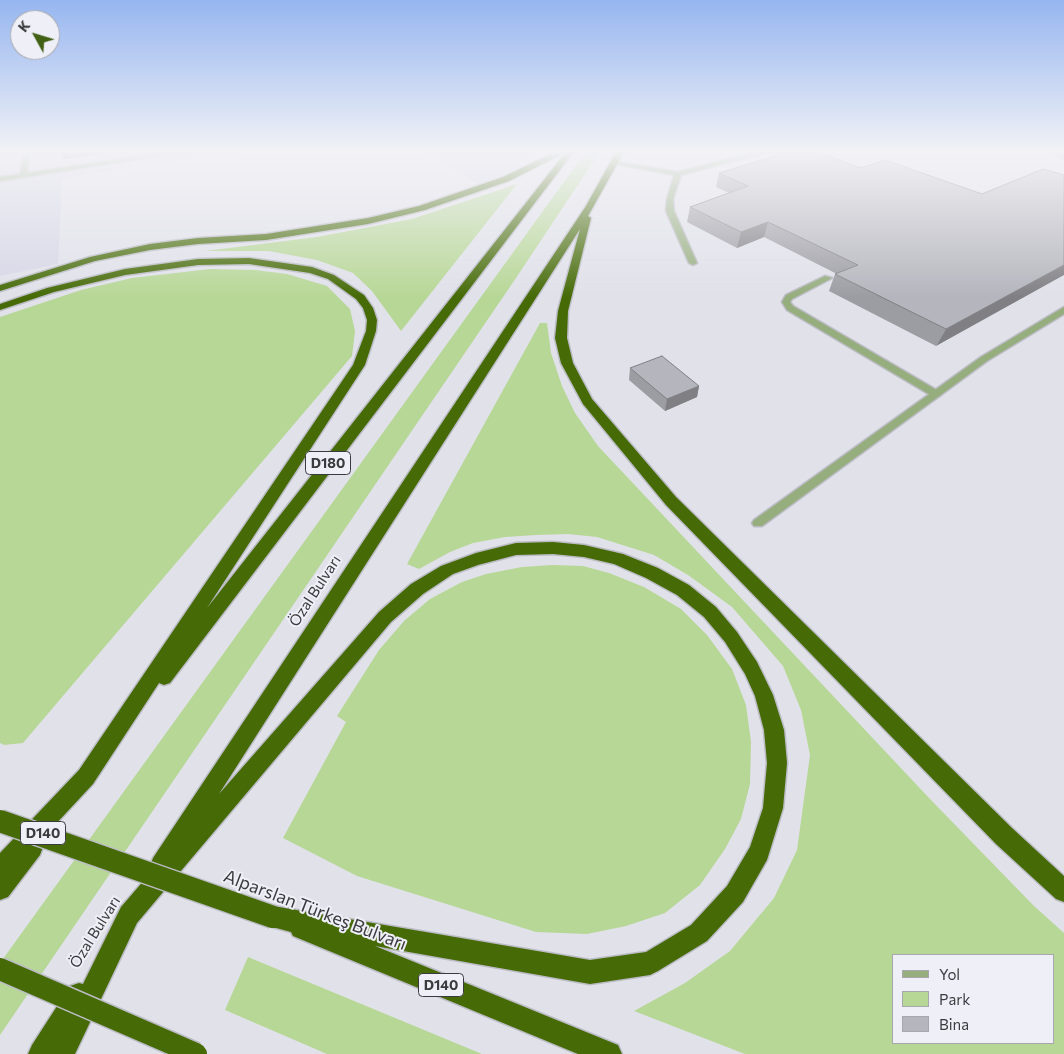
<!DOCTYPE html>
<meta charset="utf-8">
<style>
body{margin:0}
#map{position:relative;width:1064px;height:1054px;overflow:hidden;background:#e1e1ea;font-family:Commissioner,sans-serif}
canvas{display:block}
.legend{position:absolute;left:892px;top:954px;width:162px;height:90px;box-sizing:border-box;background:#efeff7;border:1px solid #a7a7ad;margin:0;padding:6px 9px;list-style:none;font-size:15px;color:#3b3b3f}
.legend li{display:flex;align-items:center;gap:10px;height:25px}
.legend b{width:25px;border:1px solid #a7a7ad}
.north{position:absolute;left:10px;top:10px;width:50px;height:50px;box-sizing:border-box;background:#efeff7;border:1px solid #a7a7ad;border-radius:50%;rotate:309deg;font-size:14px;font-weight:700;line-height:20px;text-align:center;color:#3b3b3f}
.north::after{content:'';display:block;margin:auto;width:18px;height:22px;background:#426115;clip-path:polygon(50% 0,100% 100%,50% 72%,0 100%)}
</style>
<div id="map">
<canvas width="1064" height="1054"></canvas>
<ul class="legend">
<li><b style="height:6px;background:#96ad7e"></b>Yol</li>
<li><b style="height:14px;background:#b7d796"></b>Park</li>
<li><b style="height:14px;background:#b5b5bd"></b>Bina</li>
</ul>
<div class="north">K</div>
</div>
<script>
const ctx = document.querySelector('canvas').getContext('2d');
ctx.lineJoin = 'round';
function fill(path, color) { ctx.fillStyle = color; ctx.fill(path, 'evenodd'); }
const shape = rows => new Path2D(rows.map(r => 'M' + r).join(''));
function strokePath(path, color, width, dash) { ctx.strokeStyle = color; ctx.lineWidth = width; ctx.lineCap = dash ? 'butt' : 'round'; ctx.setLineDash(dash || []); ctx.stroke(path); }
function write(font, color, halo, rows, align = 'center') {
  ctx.font = font + ' Commissioner,sans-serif'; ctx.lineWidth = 4; ctx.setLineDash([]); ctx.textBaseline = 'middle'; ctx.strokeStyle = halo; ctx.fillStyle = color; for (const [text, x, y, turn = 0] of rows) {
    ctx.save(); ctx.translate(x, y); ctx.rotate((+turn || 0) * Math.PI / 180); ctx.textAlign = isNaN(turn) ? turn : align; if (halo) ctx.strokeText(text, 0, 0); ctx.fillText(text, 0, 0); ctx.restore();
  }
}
fill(shape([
 [0,150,251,150,62,178,58,264,0,276],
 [419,150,535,150,517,167,480,185]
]), '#d6d6e6');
fill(shape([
 [587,150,601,150,516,278,0,1035,0,963],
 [517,184,401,331,372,291,353,273,317,260,269,251,205,251,317,237,412,219],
 [210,269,255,270,287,274,327,286,350,309,355,331,352,356,23,743,4,745,0,743,0,317,81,290,132,278],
 [540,323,547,323,551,353,562,386,575,413,598,446,930,799,1033,905,1064,933,1064,1054,745,1054,634,1011,685,983,730,951,774,898,797,850,810,755,801,710,783,666,732,607,688,575,654,555,597,537,568,534,536,535,505,537,473,543,450,552,419,569,407,564],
 [1053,955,1053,1043,893,1043,893,955],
 [552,565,583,566,609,573,644,587,681,609,707,635,732,669,746,705,751,742,750,784,741,819,725,849,700,885,665,913,626,926,587,934,536,932,357,876,283,838,346,722,337,716,379,650,404,621,430,599,462,582,486,574,522,567],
 [248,957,482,1054,327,1054,225,1010]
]), '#b7d796');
const lane = shape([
 [763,150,792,150,809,154,806,156,789,153,765,153,681,175,673,199,674,211,697,263,693,265,689,263,666,211,667,199,674,175,610,163,613,161,678,172,763,150],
 [825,276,832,278,792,299,790,302,793,306,940,392,940,396,932,396,787,310,782,302,786,295,825,276]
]);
const street = shape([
 [24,150,30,150,27,173,181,150,194,150,0,181,0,177,20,174,24,150],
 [1045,150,1052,150,1064,155,1064,159,1045,150],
 [1064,307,1064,314,987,361,762,526,754,526,752,523,754,520,981,357,1064,307]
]);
const highway = shape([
 [559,150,575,150,170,683,164,685,159,683,93,784,40,841,43,847,40,855,8,897,0,900,0,853,79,770,353,365,366,331,367,320,363,308,356,299,328,279,310,273,249,264,198,265,125,275,54,292,0,310,0,304,47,288,125,269,198,259,249,258,312,267,334,275,364,295,373,308,377,320,376,331,365,365,207,608,566,152,509,181,425,210,368,224,266,240,198,244,150,250,95,261,0,291,0,285,90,257,150,244,198,238,266,234,368,218,419,206,503,177,559,150],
 [617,150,625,150,588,216,591,218,568,311,567,338,573,363,592,399,676,497,1012,828,1064,876,1064,902,1056,899,996,844,666,505,583,404,561,363,555,338,558,311,580,229,219,794,379,612,411,584,441,566,476,553,516,543,553,542,584,545,623,554,658,568,689,585,716,607,737,632,757,662,773,695,784,730,787,763,783,808,767,860,743,902,707,941,658,971,650,975,590,984,375,946,618,1045,622,1054,578,1054,293,936,291,932,265,925,262,917,265,909,273,906,590,960,646,952,691,925,727,886,750,847,763,808,767,763,764,730,755,696,745,674,725,642,704,617,677,595,646,578,614,564,584,557,553,554,516,555,478,565,453,574,423,594,391,622,137,923,75,1054,28,1054,32,1045,70,986,79,983,83,984,121,907,152,871,150,866,153,858,586,206,617,150]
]);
strokePath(lane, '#bcbcc4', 3);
strokePath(street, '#bcbcc4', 3);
strokePath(highway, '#bcbcc4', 3);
fill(lane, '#96ad7e');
fill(street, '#96ad7e');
fill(highway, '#456a06');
const highwayBridge = shape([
 [0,821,273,917],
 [0,969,196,1054]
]);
strokePath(highwayBridge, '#bcbcc4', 25, []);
strokePath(highwayBridge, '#456a06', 22);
fill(shape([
 [861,168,982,194,1043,169,936,346,829,291,835,274,837,274,764,237,737,248,687,222,690,207,729,193,716,187,719,173],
 [630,368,699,386,697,397,665,411,629,380]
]), '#9c9ca3');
fill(shape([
 [59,150,124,150,64,159],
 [768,222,764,237,737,248,741,232],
 [1064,265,1064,275,936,346,946,329],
 [699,386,697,397,665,411,667,399]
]), '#7f7f84');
const building = shape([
 [794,150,812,150,861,168,885,160,982,194,1043,169,1064,175,1064,265,946,329,835,274,858,265,768,222,741,232,690,207,748,186,719,173,794,150],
 [662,356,699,386,667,399,630,368,662,356]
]);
fill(building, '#b5b5bd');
strokePath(building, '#7f7f84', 1);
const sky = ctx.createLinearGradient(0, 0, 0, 297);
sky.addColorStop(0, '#96b6f0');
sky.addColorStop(0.51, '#f2f2f6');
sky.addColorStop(1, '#f2f2f600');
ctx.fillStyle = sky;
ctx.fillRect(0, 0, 1064, 297);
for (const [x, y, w] of [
 [328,463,45],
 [43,833,45],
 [441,985,45]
]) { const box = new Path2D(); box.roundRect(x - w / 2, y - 11.5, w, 23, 4); ctx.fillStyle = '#efeff7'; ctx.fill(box); strokePath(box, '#3b3b3f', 1); }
write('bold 14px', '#3b3b3f', null, [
 ["D180",328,463],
 ["D140",43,833],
 ["D140",441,985]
]);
write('15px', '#3b3b3f', '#efeff7', [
 ["Özal Bulvarı",315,591,-57],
 ["Özal Bulvarı",95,932,-58]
]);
write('18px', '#3b3b3f', '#efeff7', [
 ["Alparslan Türkeş Bulvarı",315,910,21]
]);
</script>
